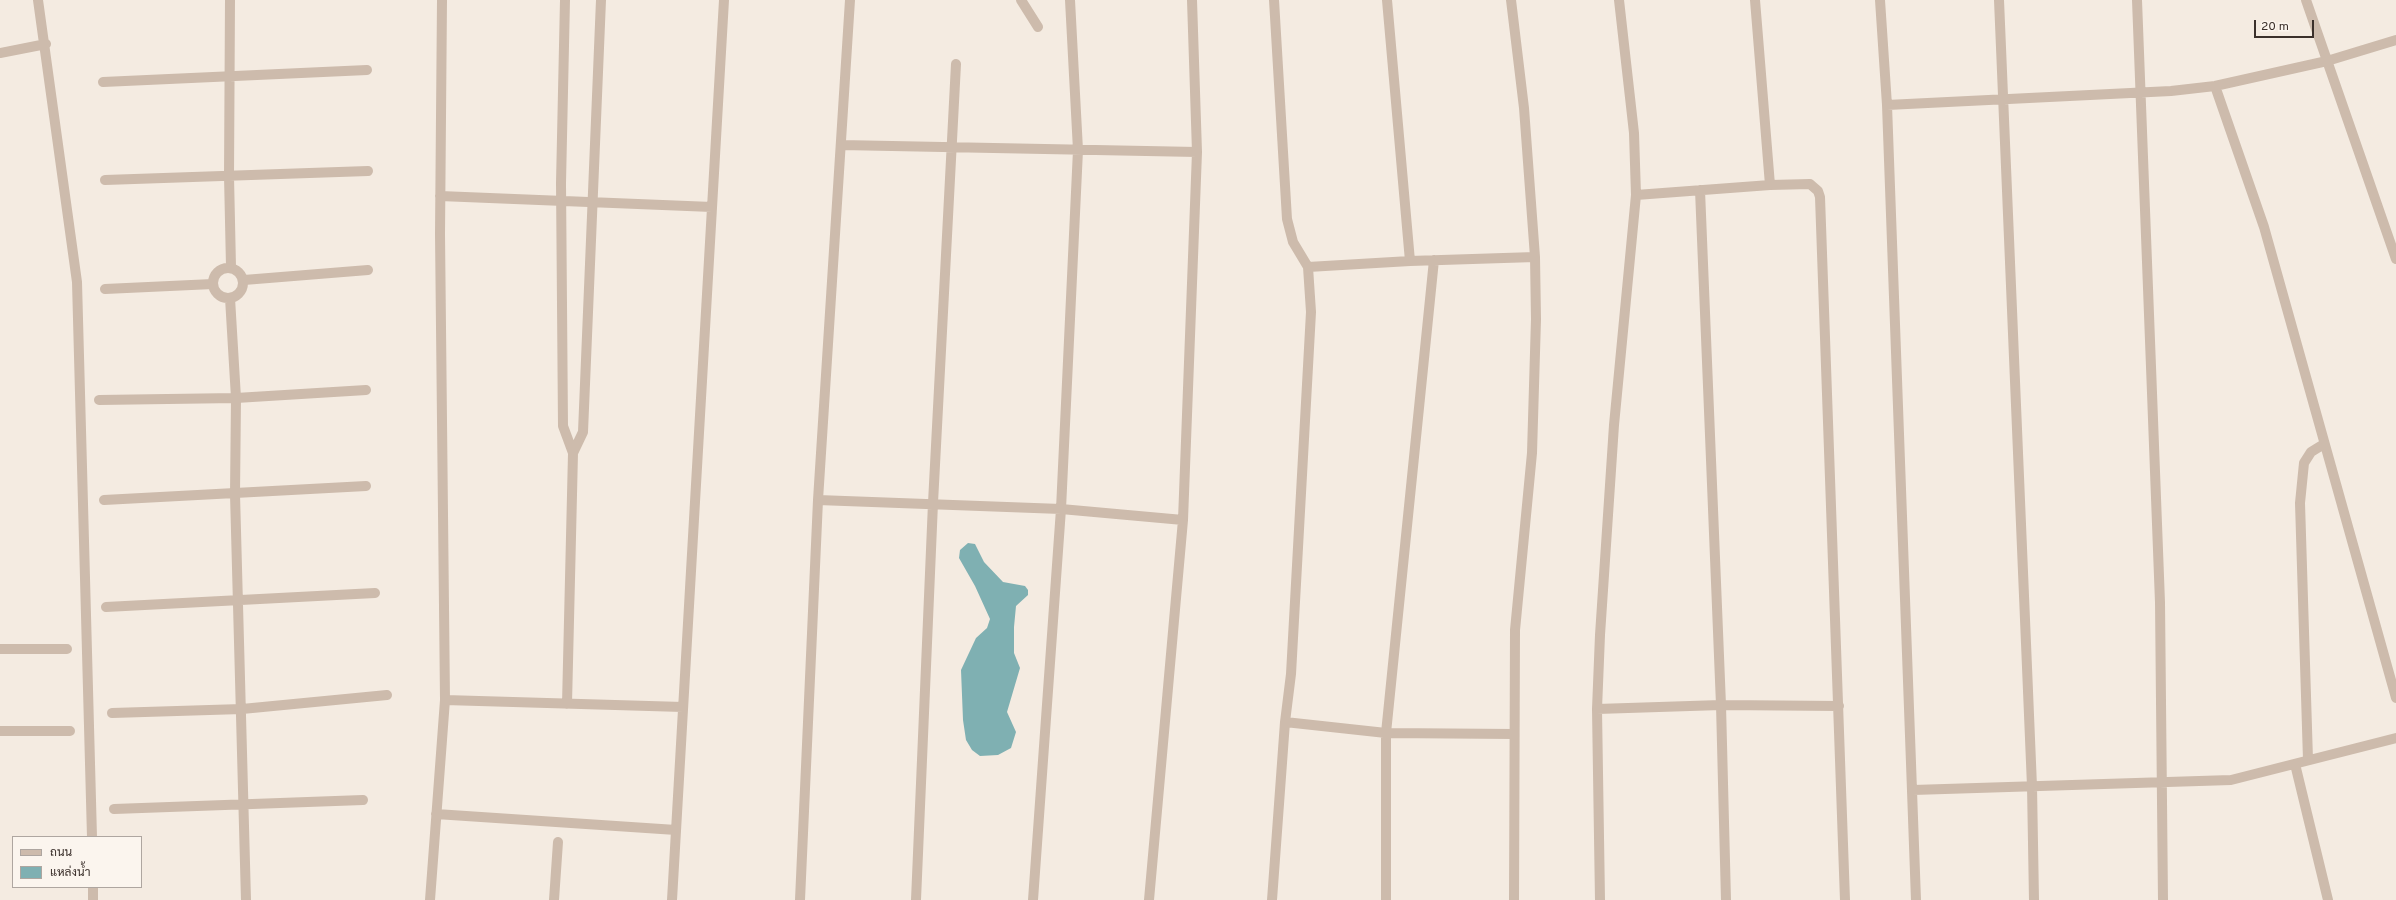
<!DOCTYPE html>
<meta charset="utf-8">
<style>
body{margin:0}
#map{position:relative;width:2396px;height:900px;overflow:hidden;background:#f4ebe1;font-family:Overpass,Sarabun,sans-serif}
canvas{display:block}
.legend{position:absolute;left:12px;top:836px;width:130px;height:52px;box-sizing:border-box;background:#fbf5ee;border:1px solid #aea6a0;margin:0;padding:5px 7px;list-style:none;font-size:12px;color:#3b302b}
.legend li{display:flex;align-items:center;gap:8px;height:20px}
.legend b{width:20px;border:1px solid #aea6a0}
.scale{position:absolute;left:2254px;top:20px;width:60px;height:18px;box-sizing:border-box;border:2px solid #3b302b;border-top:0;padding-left:5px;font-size:12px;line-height:14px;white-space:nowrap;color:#3b302b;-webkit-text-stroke:3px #fbf5ee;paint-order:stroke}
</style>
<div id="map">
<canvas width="2396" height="900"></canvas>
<ul class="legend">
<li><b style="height:5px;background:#cdbbac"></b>ถนน</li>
<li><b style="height:11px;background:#7fb0b2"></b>แหล่งน้ำ</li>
</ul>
<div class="scale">20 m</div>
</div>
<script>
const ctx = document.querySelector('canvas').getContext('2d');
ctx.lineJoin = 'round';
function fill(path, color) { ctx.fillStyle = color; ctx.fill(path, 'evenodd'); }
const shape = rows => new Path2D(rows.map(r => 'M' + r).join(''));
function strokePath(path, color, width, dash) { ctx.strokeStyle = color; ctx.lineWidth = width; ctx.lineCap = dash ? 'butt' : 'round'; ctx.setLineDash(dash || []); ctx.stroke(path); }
fill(shape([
 [968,543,975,544,984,562,1003,582,1025,586,1028,590,1028,595,1016,606,1014,627,1014,653,1020,668,1007,712,1016,732,1011,748,998,755,980,756,972,750,966,740,963,720,961,670,976,638,987,628,990,619,975,586,959,558,960,550]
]), '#7fb0b2');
strokePath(shape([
 [38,0,77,282,92,837],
 [230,0,229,176,231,267],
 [565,0,561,183,563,426,573,453,583,432,601,0],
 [1021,0,1038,27],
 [1387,0,1410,261],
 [1511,0,1524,108,1535,257,1536,319,1532,453,1515,630,1514,900],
 [1755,0,1770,185],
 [1880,0,1887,105,1916,900],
 [1999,0,2032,786,2034,900],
 [2137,0,2160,602,2163,900],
 [2306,0,2396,259],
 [0,53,46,44],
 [103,82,367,70],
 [2215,86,2264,227,2396,698],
 [1887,105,2171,91,2215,86,2327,61,2396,40],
 [841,145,1197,152],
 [105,180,368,171],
 [1700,190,1721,705,1726,900],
 [1636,195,1770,185,1810,184,1818,191,1820,197,1845,900],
 [440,196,712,207],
 [1308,267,1410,261,1535,257],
 '213 283a15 15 0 1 1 30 0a15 15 0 1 1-30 0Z',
 [244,280,368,270],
 [105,289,213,284],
 [230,298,236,398,235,494,246,900],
 [99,400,236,398,366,390],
 [104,500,366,486],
 [818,500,1061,509,1183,520],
 [106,607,375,593],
 [0,649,67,649],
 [445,700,683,707],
 [567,704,573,453],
 [1597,709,1721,705,1839,706],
 [112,713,242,709,387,695],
 [1285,722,1386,733,1514,734],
 [0,731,70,731],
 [2308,760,2300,503,2304,463,2311,452,2324,444],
 [2295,764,2328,900],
 [1913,790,2231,780,2396,738],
 [114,809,363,800],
 [436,814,676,830],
 [93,887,93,900],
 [430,900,445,700,440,234,442,0],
 [554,900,558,842],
 [672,900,724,0],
 [800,900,818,500,850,0],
 [916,900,933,503,956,64],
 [1033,900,1061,509,1078,150,1070,0],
 [1149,900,1183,520,1197,152,1192,0],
 [1272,900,1285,722,1291,674,1311,312,1308,267,1293,242,1287,219,1274,0],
 [1386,900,1386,733,1434,260],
 [1600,900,1597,709,1600,635,1614,425,1636,195,1634,133,1619,0]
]), '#cdbbac', 10);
</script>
